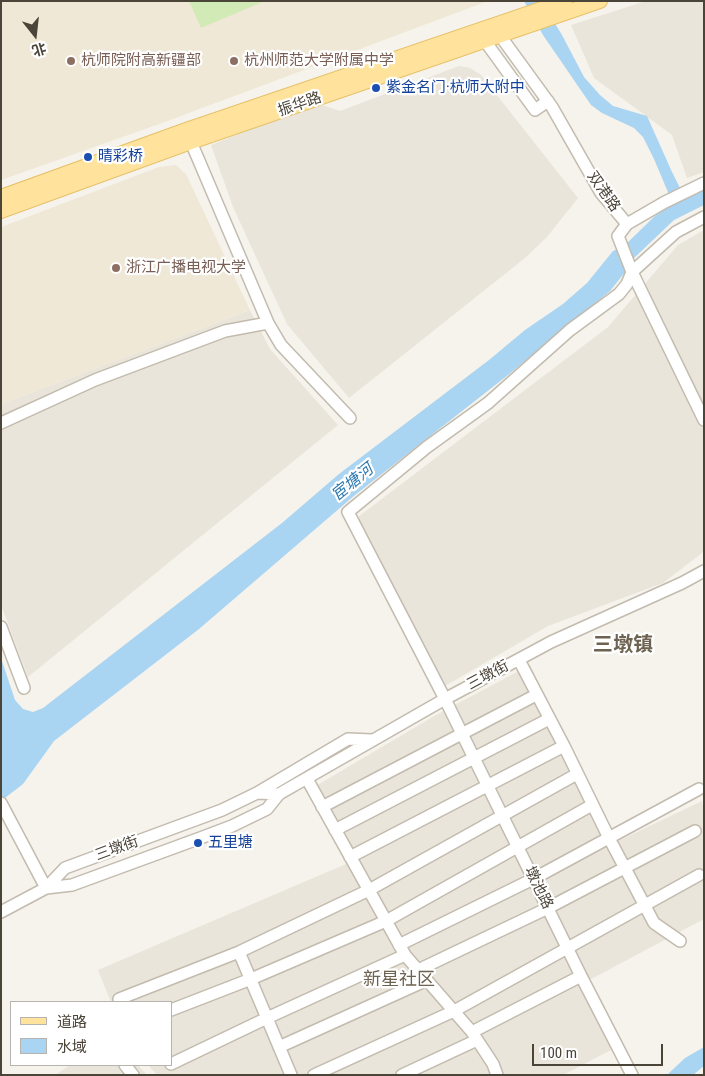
<!DOCTYPE html>
<meta charset="utf-8">
<style>
body{margin:0}
#map{position:relative;width:705px;height:1076px;overflow:hidden;background:#f6f3ec;font-family:"Roboto Condensed","Noto Sans SC",sans-serif}
canvas{display:block}
.frame{position:absolute;inset:0;border:2px solid #4b4439;pointer-events:none}
.legend{position:absolute;left:10px;top:1001px;width:162px;height:65px;box-sizing:border-box;background:#fff;border:1px solid #b7b4b0;margin:0;padding:6px 9px;list-style:none;font-size:15px;color:#4b4439}
.legend li{display:flex;align-items:center;gap:10px;height:25px}
.legend b{width:25px;border:1px solid #b7b4b0}
.north{position:absolute;left:10px;top:10px;width:50px;height:50px;-webkit-text-stroke:4px #fff;paint-order:stroke;rotate:164deg;font-size:14px;font-weight:700;line-height:20px;text-align:center;color:#4b4439}
.north::after{content:'';display:block;margin:auto;width:18px;height:22px;background:#4b4439;clip-path:polygon(50% 0,100% 100%,50% 72%,0 100%)}
.scale{position:absolute;left:532px;top:1044px;width:131px;height:22px;box-sizing:border-box;border:2px solid #4b4439;border-top:0;padding-left:6px;font-size:15px;line-height:18px;white-space:nowrap;color:#4b4439;-webkit-text-stroke:4px #fff;paint-order:stroke}
</style>
<div id="map">
<canvas width="705" height="1076"></canvas>
<div class="frame"></div>
<ul class="legend">
<li><b style="height:6px;background:#ffe39c"></b>道路</li>
<li><b style="height:14px;background:#a9d4f2"></b>水域</li>
</ul>
<div class="north">北</div>
<div class="scale">100 m</div>
</div>
<script>
const ctx = document.querySelector('canvas').getContext('2d');
ctx.lineJoin = 'round';
function fill(path, color) { ctx.fillStyle = color; ctx.fill(path, 'evenodd'); }
const shape = rows => new Path2D(rows.map(r => 'M' + r).join(''));
function strokePath(path, color, width, dash) { ctx.strokeStyle = color; ctx.lineWidth = width; ctx.lineCap = dash ? 'butt' : 'round'; ctx.setLineDash(dash || []); ctx.stroke(path); }
function write(font, color, halo, rows, align = 'center') {
  ctx.font = font + ' "Roboto Condensed","Noto Sans SC",sans-serif'; ctx.lineWidth = 4.5; ctx.setLineDash([]); ctx.textBaseline = 'middle'; ctx.strokeStyle = halo; ctx.fillStyle = color; for (const [text, x, y, turn = 0] of rows) {
    ctx.save(); ctx.translate(x, y); ctx.rotate((+turn || 0) * Math.PI / 180); ctx.textAlign = isNaN(turn) ? turn : align; if (halo) ctx.strokeText(text, 0, 0); ctx.fillText(text, 0, 0); ctx.restore();
  }
}
fill(shape([
 [646,1,704,1,704,172,687,178,672,135,594,78,571,25],
 [459,66,470,68,481,75,578,198,547,237,525,258,349,398,287,324,233,207,211,145,316,103,340,111],
 [704,230,704,549,702,553,663,583,548,626,440,689,358,517,608,327,678,245],
 [250,310,270,349,338,425,28,677,1,605,1,404],
 [530,665,616,842,702,801,704,813,704,919,580,985,613,1049,563,1075,157,1075,148,1065,171,1065,171,1002,111,1002,98,970,346,864,309,790,436,715],
 [70,1065,138,1065,147,1075,55,1075]
]), '#eae5da');
fill(shape([
 [1,1,488,1,165,122,1,180],
 [176,165,186,174,250,310,1,404,1,227,159,167]
]), '#efe8d6');
fill(shape([
 [189,1,265,1,201,28]
]), '#d2eab5');
fill(shape([
 [524,1,541,1,562,35,584,77,600,95,613,106,647,116,672,172,685,198,704,190,704,205,674,220,633,259,626,271,610,291,508,375,355,495,199,629,54,741,23,784,1,801,1,658,15,700,23,709,33,712,43,708,282,523,339,474,489,360,525,330,563,304,587,283,613,251,625,245,655,216,673,204,654,159,643,137,634,128,602,113,591,105,543,35],
 [704,1047,704,1066,693,1075,667,1075,685,1058]
]), '#a9d4f2');
const minor = shape([
 [496,30,552,107,601,193,627,224,618,236,632,272,704,420],
 [485,41,535,110,548,101],
 [188,135,268,323,281,345,350,418],
 [627,224,665,202,704,183],
 [1,423,95,380,225,331,268,323],
 [1,627,24,688],
 [519,660,564,746,609,838,654,923,680,941],
 [307,779,405,955,472,1032,493,1064,497,1075],
 [257,793,348,739,372,740],
 [1,803,46,888],
 [322,807,536,695],
 [335,830,549,719],
 [350,857,564,746],
 [46,888,72,885,203,837,232,826,267,809,279,794,445,699,551,642,682,583,704,571],
 [1,912,46,888,65,868,222,810,257,793,279,794],
 [399,945,533,879,699,789],
 [239,952,291,1075],
 [418,970,548,908,695,831],
 [120,1002,119,999,239,952,369,890,577,774],
 [171,1010,251,979,386,921,592,805],
 [472,1032,581,976],
 [279,1047,427,980],
 [171,1064,267,1018,405,955],
 [125,1065,133,1075],
 [314,1075,454,1011,699,875],
 [402,1075,477,1040],
 [632,1075,581,976,445,699,348,512,427,447,488,403,570,330,619,294,627,284,632,272,676,232,704,217]
]);
const major = shape([
 [1,197,186,130,565,1],
 [1,211,191,142,600,1]
]);
strokePath(minor, '#c2bbae', 14);
strokePath(major, '#e6c16a', 16);
strokePath(minor, '#fff', 11);
strokePath(major, '#ffe39c', 14);
for (const [x, y, r, color] of [
 [71,61,5,"#8d6e63"],
 [234,61,5,"#8d6e63"],
 [376,88,5,"#1a4fb4"],
 [88,157,5,"#1a4fb4"],
 [116,268,5,"#8d6e63"],
 [198,843,5,"#1a4fb4"]
]) { const dot = new Path2D(); dot.arc(x, y, r, 0, 2 * Math.PI); ctx.fillStyle = color; ctx.fill(dot); strokePath(dot, '#fff', 2); }
write('15px', '#785e54', '#fff', [
 ["杭师院附高新疆部",81,61],
 ["杭州师范大学附属中学",244,61],
 ["浙江广播电视大学",126,268]
], 'left');
write('15px', '#164399', '#fff', [
 ["紫金名门·杭师大附中",386,88],
 ["晴彩桥",98,157],
 ["五里塘",208,843]
], 'left');
write('15px', '#4b4439', '#fff', [
 ["振华路",300,105,-19],
 ["双港路",603,192,55],
 ["三墩街",488,676,-28],
 ["三墩街",117,849,-20],
 ["墩池路",538,888,64]
]);
write('italic 16px', '#2e7ab2', '#fff', [
 ["宦塘河",353,483,-39]
]);
write('18px', '#6e6250', '#fff', [
 ["新星社区",399,980]
]);
write('bold 20px', '#6e6250', '#fff', [
 ["三墩镇",623,646]
]);
</script>
